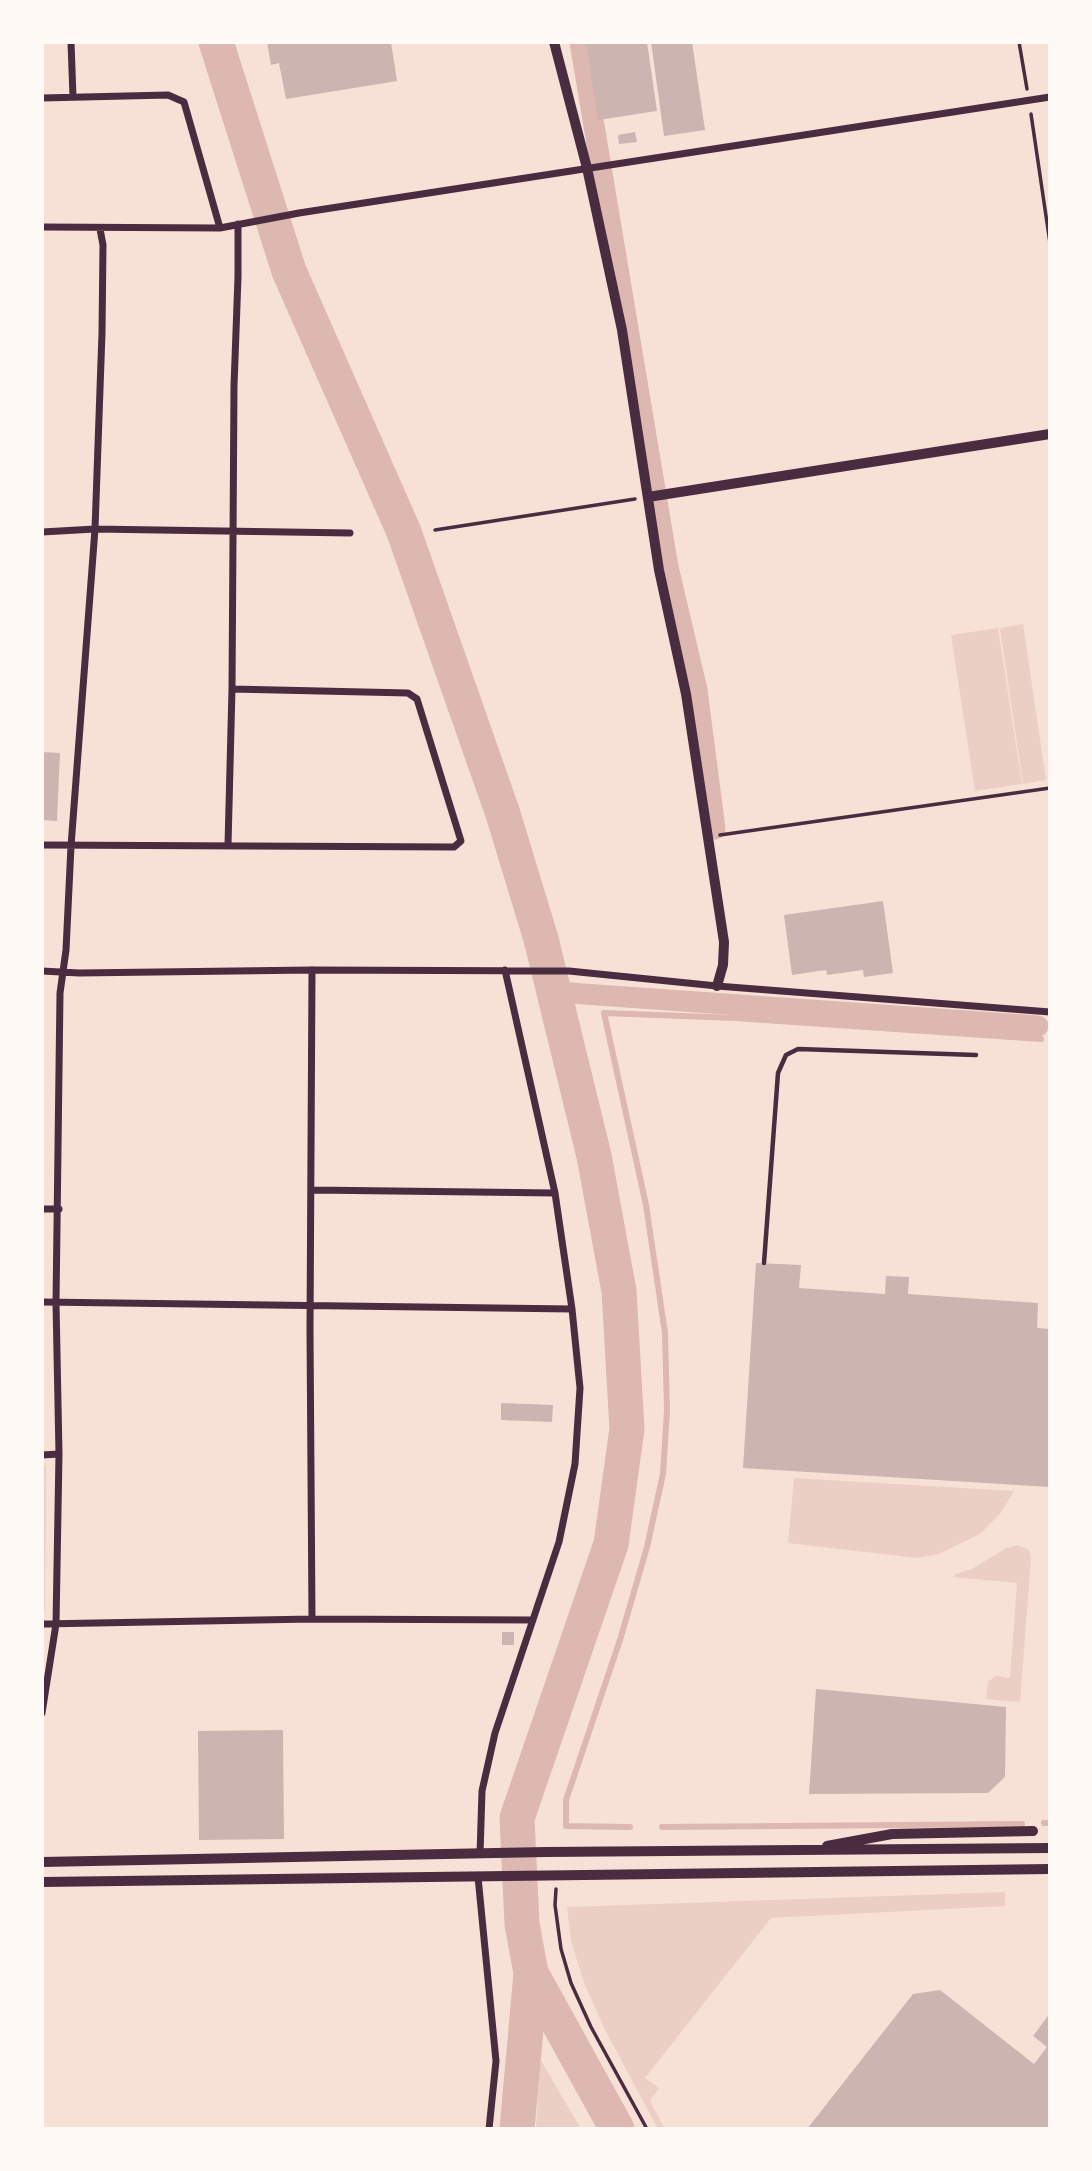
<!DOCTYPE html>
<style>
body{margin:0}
#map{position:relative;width:1092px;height:2171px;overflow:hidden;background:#f7e1d7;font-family:Jost,sans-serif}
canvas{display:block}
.frame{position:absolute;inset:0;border:44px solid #fffaf5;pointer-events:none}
</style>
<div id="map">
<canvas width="1092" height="2171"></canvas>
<div class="frame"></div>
</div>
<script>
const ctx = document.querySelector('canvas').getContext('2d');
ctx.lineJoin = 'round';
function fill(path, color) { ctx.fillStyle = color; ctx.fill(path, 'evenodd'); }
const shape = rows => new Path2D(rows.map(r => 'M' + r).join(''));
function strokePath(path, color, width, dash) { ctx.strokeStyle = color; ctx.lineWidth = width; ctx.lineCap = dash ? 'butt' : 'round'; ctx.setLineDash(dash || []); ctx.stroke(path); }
fill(shape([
 [1023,624,1046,780,1023,784,1000,628],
 [998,628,1022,784,975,791,951,635],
 [46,1465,45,1610,42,1610,42,1466],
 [794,1478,1014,1491,1000,1514,980,1534,939,1554,917,1558,788,1543],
 [1018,1545,1029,1550,1031,1559,1020,1702,986,1699,988,1682,995,1676,1010,1678,1017,1583,954,1577,955,1574,972,1569,1006,1548],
 [1005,1892,1005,1906,771,1918,645,2078,659,2088,650,2101,665,2129,658,2129,605,2030,584,1983,571,1941,567,1907],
 [540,2059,581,2129,536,2129]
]), '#ebcfc5');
strokePath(shape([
 [1044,1823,1050,1823],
 [630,1827,566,1826,566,1800,620,1640,647,1547,663,1474,667,1410,665,1333,646,1205,604,1013,735,1018,1041,1039],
 [662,1827,1022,1824]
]), '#dcb8b0', 6);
strokePath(shape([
 [580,42,668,567,697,690,715,829],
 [555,992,1038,1026]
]), '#dcb8b0', 21);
strokePath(shape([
 [216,42,289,271,404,532,503,814,541,939,594,1156,619,1291,627,1429,611,1544,517,1818,522,1924,531,1973,617,2129],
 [517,2129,531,1973]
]), '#dcb8b0', 35);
fill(shape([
 [267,42,391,42,397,81,286,99,279,63,271,65],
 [586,42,647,42,657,111,598,120],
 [651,42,692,42,705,130,664,136],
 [635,132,637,142,619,144,618,135],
 [42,752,60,753,57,821,42,820],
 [883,901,893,973,864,977,863,970,827,975,826,970,792,975,784,915],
 [756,1263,801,1265,799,1288,885,1294,886,1276,909,1277,908,1294,1038,1303,1037,1328,1050,1329,1050,1487,743,1468],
 [501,1403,553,1405,552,1422,501,1420],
 [502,1632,514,1632,514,1645,502,1645],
 [816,1689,1006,1707,1005,1777,988,1793,809,1794],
 [283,1730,284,1839,199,1840,198,1731],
 [940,1990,1034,2064,1047,2047,1033,2036,1050,2013,1050,2129,807,2129,913,1994]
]), '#ccb4b1');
strokePath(shape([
 [1019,42,1027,89],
 [1031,114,1050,243],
 [435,530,635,499],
 [720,835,1050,788],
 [556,1889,555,1905,561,1949,571,1983,591,2027,647,2129]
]), '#4a2c40', 3.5);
strokePath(shape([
 [764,1263,778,1073,786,1055,798,1049,976,1055]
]), '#4a2c40', 4.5);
strokePath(shape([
 [71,42,73,97],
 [42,98,168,95,184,102,220,228],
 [42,227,220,228,299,213,1050,97],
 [42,532,95,529,350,533],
 [42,845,454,847,461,841,417,699,408,693,232,689],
 [228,845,232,689,234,386,238,277,238,224],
 [42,971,79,973,312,970,569,971,717,986,1050,1012],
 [312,1190,555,1193],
 [42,1209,59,1209],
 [42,1302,572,1309],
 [42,1455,59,1454],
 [312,1619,310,1330,312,970],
 [42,1624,312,1619,533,1620],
 [42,1713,56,1624,59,1454,56,1303,60,993,66,950,71,846,95,529,102,333,103,245,100,229],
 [480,1854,482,1791,495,1733,559,1542,575,1464,580,1388,572,1309,555,1193,505,970],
 [478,1877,496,2061,489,2129]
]), '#4a2c40', 7);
strokePath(shape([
 [554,42,587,168,622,330,659,570,686,694,724,942,723,965,717,986],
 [648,497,1050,434],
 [827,1846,892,1834,1033,1831],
 [42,1862,546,1852,1050,1848],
 [42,1882,1050,1869]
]), '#4a2c40', 10);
</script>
